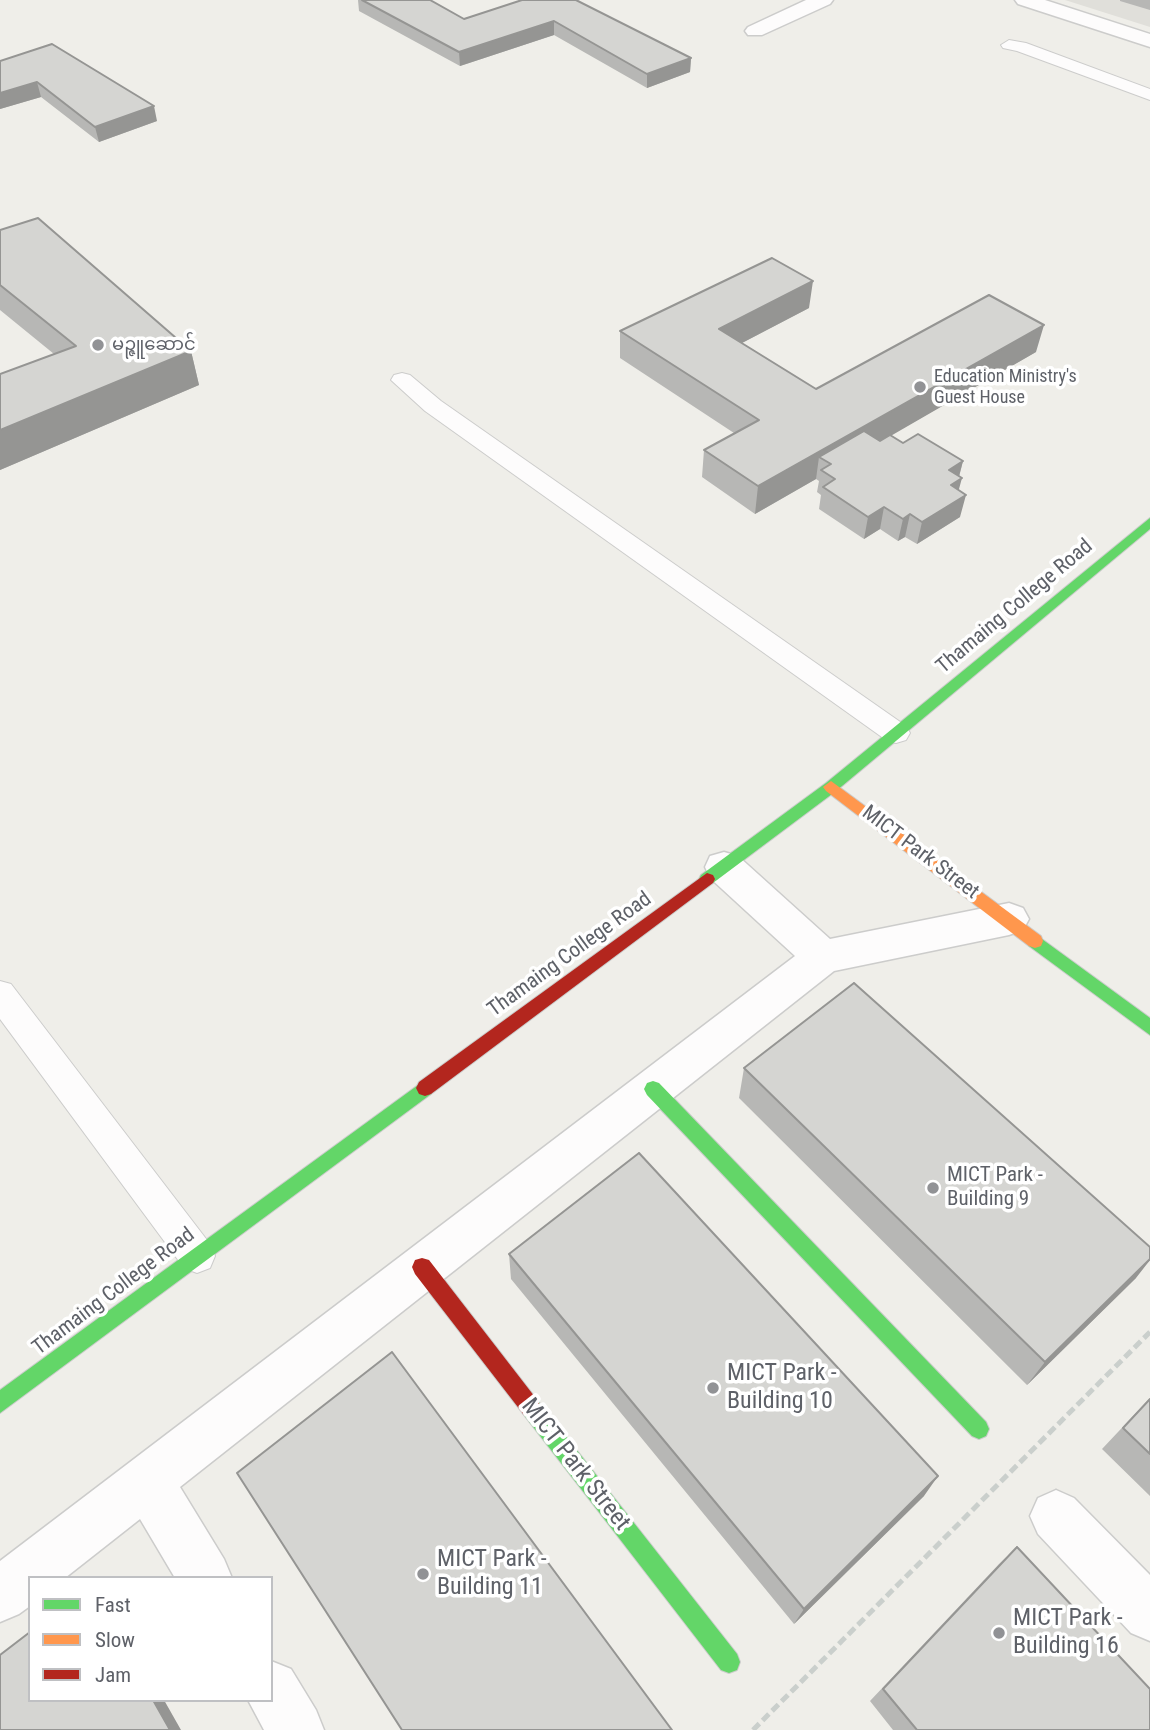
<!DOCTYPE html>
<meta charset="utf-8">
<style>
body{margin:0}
#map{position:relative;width:1150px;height:1730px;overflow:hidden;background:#efeee9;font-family:"Roboto Condensed",sans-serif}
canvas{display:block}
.legend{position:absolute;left:28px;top:1576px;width:245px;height:126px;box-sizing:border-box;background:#fff;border:2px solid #bfc0c3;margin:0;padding:9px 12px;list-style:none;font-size:21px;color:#5e6168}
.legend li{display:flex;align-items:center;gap:14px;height:35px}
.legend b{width:35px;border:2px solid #bfc0c3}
</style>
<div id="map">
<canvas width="1150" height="1730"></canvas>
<ul class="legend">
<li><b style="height:9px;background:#63d668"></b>Fast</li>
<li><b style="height:9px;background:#ff974d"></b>Slow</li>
<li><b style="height:9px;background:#b3261e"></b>Jam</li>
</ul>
</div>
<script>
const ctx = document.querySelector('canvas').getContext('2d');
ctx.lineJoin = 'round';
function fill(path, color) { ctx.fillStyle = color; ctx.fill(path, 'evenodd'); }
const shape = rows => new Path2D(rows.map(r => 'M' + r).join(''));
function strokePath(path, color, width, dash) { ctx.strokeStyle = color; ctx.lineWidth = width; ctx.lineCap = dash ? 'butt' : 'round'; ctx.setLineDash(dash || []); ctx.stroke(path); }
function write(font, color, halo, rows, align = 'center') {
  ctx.font = font + ' "Roboto Condensed","Noto Sans Myanmar",sans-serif'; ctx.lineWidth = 7; ctx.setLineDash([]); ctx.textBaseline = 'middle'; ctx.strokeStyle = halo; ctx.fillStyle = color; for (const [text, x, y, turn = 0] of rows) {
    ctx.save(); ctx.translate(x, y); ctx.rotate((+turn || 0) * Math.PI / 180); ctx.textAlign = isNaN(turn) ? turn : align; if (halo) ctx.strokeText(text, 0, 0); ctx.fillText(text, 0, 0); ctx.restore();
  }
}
fill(shape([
 [1065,0,1150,0,1150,27]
]), '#e0dfda');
const lane = shape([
 [1009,40,1026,43,1150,89,1150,100,1017,51,1003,48,1001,45,1009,40],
 [402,373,410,375,441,401,906,726,910,733,906,740,896,743,886,740,425,411,391,380,394,375,402,373],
 [0,981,11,984,210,1244,215,1256,210,1268,197,1273,184,1268,0,1019,0,981]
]);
const street = shape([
 [806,0,833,0,830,4,762,35,748,35,745,31,748,27,806,0],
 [1015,0,1045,0,1150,34,1150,47,1018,4,1015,0],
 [724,852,738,856,830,939,1009,903,1023,908,1029,919,1023,930,1009,935,834,971,180,1487,224,1559,232,1578,175,1578,140,1519,65,1578,30,1578,30,1606,19,1614,0,1622,0,1561,795,956,710,878,705,867,710,856,724,852],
 [1056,1490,1074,1498,1150,1575,1150,1641,1131,1633,1038,1534,1030,1516,1038,1498,1056,1490],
 [271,1661,291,1669,316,1710,324,1730,264,1730,248,1700,271,1700,271,1661]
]);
const fast = shape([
 [1150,518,1150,529,836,791,713,883,701,883,699,879,701,875,826,783,1150,518],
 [1035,934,1150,1018,1150,1035,1029,946,1027,941,1029,936,1035,934],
 [425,1080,431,1082,434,1088,431,1094,0,1413,0,1390,425,1080],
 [653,1081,659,1083,986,1422,989,1429,986,1436,979,1439,972,1436,647,1095,644,1089,647,1083,653,1081],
 [531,1398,538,1401,737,1654,740,1662,737,1670,729,1673,721,1670,524,1415,521,1408,524,1401,531,1398]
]);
const slow = shape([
 [831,781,1041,936,1043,941,1041,946,1035,948,1029,946,826,791,823,787,831,781]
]);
const jam = shape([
 [707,873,713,875,715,879,713,883,431,1094,425,1096,419,1094,416,1088,419,1082,707,873],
 [422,1258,429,1260,538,1401,541,1408,538,1415,531,1418,524,1415,415,1274,412,1267,415,1260,422,1258]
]);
strokePath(lane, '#cccccb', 2);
strokePath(street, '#cccccb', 3);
strokePath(fast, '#cbcccb', 2);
strokePath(slow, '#cbcccb', 2);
strokePath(jam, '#cbcccb', 2);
strokePath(shape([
 [753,1730,1150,1332]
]), '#cacfcc', 5, [9, 4.5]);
fill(lane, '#fdfcfc');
fill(street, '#fdfcfc');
fill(fast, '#63d668');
fill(slow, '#ff974d');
fill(jam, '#b3261e');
fill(shape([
 [358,0,430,0,464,19,522,0,691,58,690,72,647,88,554,35,460,66,359,11],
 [1120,0,1150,0,1150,10,1120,1],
 [0,61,157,121,99,142,41,97,0,109],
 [0,230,191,351,199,385,0,470,0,374,54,354,0,310],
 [809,308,742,343,816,389,1036,352,891,435,903,443,963,461,959,477,959,490,960,517,917,544,905,537,898,541,880,529,864,539,819,509,821,495,817,492,819,481,816,479,755,514,702,477,704,450,734,433,620,358,620,331],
 [744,1068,1136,1278,1027,1385,739,1098],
 [509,1254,924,1496,794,1624,511,1279],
 [1150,1398,1150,1496,1102,1449],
 [1017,1547,1150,1730,893,1730,870,1701,999,1564]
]), '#b7b7b5');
fill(shape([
 [554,21,554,35,460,66,459,52],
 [691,58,690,72,647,88,647,74],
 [37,82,41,97,0,109,0,93],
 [154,106,157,121,99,142,95,127],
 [813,281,809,308,717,356,719,329],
 [1044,325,1036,352,830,471,831,464,819,457,816,479,755,514,758,486],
 [191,351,199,385,0,470,0,430],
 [963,461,958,480,962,478,956,500,966,495,960,517,917,544,922,522,949,470],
 [884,507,880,529,864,539,868,517],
 [910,514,905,537,898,541,903,519],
 [1150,1259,1150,1260,1136,1278,1027,1385,1045,1362],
 [938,1476,924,1496,794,1624,804,1609],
 [153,1700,164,1700,181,1730,170,1730]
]), '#959593');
const building = shape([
 [362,0,430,0,464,19,522,0,576,0,691,58,647,74,554,21,459,52,362,0],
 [52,44,154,106,95,127,37,82,0,93,0,61,52,44],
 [38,218,191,351,0,430,0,374,76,346,0,285,0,230,38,218],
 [772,258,813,281,719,329,816,389,989,295,1044,325,758,486,704,450,759,420,620,331,772,258],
 [864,431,880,441,890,435,903,443,918,434,963,461,949,470,962,478,951,485,966,495,922,522,910,514,903,519,884,507,868,517,823,487,835,479,821,470,831,464,819,457,864,431],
 [854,983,1150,1247,1150,1259,1045,1362,744,1068,854,983],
 [639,1153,938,1476,804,1609,509,1254,639,1153],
 [392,1352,672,1730,402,1730,237,1473,392,1352],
 [1150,1399,1150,1454,1123,1428,1150,1399],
 [1017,1547,1150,1689,1150,1730,917,1730,883,1689,1017,1547],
 [30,1632,30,1700,153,1700,170,1730,0,1730,0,1655,30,1632]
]);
fill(building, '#d5d5d2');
strokePath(building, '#959593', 2);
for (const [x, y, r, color] of [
 [98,345,7,"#919295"],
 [920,387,7,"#919295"],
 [933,1188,7,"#919295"],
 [713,1388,7,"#919295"],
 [423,1574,7,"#919295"],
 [999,1633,7,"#919295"]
]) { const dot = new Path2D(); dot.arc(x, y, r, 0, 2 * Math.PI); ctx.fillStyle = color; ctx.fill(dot); strokePath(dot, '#fff', 2.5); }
write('18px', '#5e6168', '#fff', [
 ["မဉ္ဇူဆောင်",112,345],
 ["Education Ministry's",934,377],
 ["Guest House",934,398]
], 'left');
write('21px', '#5e6168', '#fff', [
 ["Thamaing College Road",1015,607,-40],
 ["MICT Park Street",920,853,37],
 ["Thamaing College Road",570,955,-36],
 ["Thamaing College Road",114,1292,-37]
]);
write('21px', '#5e6168', '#fff', [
 ["MICT Park -",947,1176],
 ["Building 9",947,1200]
], 'left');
write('24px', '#5e6168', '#fff', [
 ["MICT Park -",727,1374],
 ["Building 10",727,1402],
 ["MICT Park -",437,1560],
 ["Building 11",437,1588],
 ["MICT Park -",1013,1619],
 ["Building 16",1013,1647]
], 'left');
write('24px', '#5e6168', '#fff', [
 ["MICT Park Street",575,1465,52]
]);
</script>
